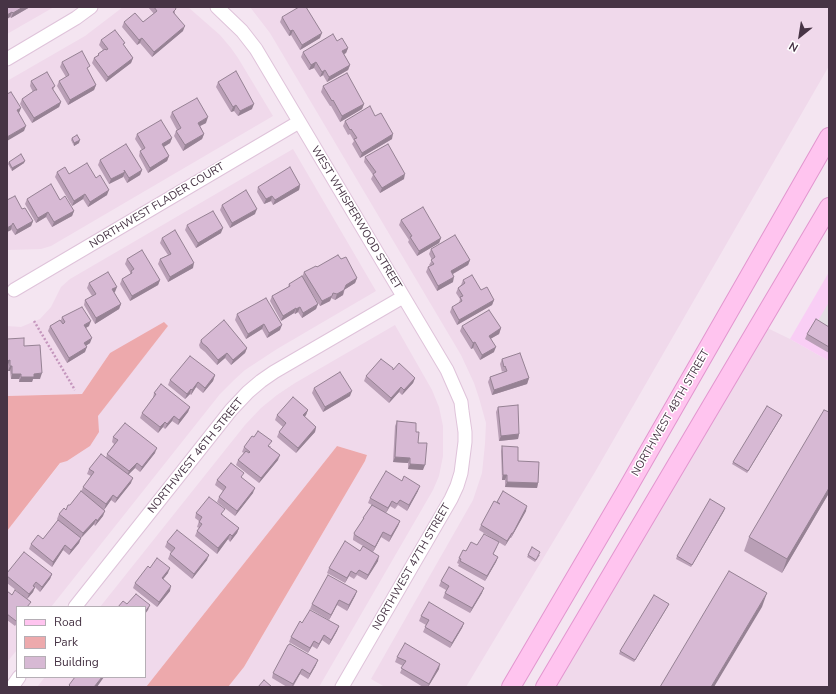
<!DOCTYPE html>
<style>
body{margin:0}
#map{position:relative;width:836px;height:694px;overflow:hidden;background:#f4e5f1;font-family:"Nunito Sans",sans-serif}
canvas{display:block}
.frame{position:absolute;inset:0;border:8px solid #473445;pointer-events:none}
.legend{position:absolute;left:16px;top:606px;width:130px;height:72px;box-sizing:border-box;background:#fff;border:1px solid #b5aeb5;margin:0;padding:5px 7px;list-style:none;font-size:12px;color:#473445}
.legend li{display:flex;align-items:center;gap:8px;height:20px}
.legend b{width:20px;border:1px solid #b5aeb5}
.north{position:absolute;left:780px;top:16px;width:40px;height:40px;-webkit-text-stroke:3px #fff;paint-order:stroke;rotate:210deg;font-size:11px;font-weight:700;line-height:16px;text-align:center;color:#473445}
.north::after{content:'';display:block;margin:auto;width:14px;height:18px;background:#473445;clip-path:polygon(50% 0,100% 100%,50% 72%,0 100%)}
</style>
<div id="map">
<canvas width="836" height="694"></canvas>
<div class="frame"></div>
<ul class="legend">
<li><b style="height:5px;background:#ffc4ef"></b>Road</li>
<li><b style="height:11px;background:#eda9ac"></b>Park</li>
<li><b style="height:11px;background:#d7b9d4"></b>Building</li>
</ul>
<div class="north">N</div>
</div>
<script>
const ctx = document.querySelector('canvas').getContext('2d');
ctx.lineJoin = 'round';
function fill(path, color) { ctx.fillStyle = color; ctx.fill(path, 'evenodd'); }
const shape = rows => new Path2D(rows.map(r => 'M' + r).join(''));
function strokePath(path, color, width, dash) { ctx.strokeStyle = color; ctx.lineWidth = width; ctx.lineCap = dash ? 'butt' : 'round'; ctx.setLineDash(dash || []); ctx.stroke(path); }
function write(font, color, halo, rows, align = 'center') {
  ctx.font = font + ' "Nunito Sans",sans-serif'; ctx.lineWidth = 3; ctx.setLineDash([]); ctx.textBaseline = 'middle'; ctx.strokeStyle = halo; ctx.fillStyle = color; for (const [text, x, y, turn = 0] of rows) {
    ctx.save(); ctx.translate(x, y); ctx.rotate((+turn || 0) * Math.PI / 180); ctx.textAlign = isNaN(turn) ? turn : align; if (halo) ctx.strokeText(text, 0, 0); ctx.fillText(text, 0, 0); ctx.restore();
  }
}
fill(shape([
 [7,7,54,7,7,34],
 [123,7,188,7,220,35,231,48,238,58,273,116,51,246,41,249,7,250,7,81,85,36],
 [250,7,829,7,829,66,595,472,466,687,385,687,371,679,473,500,482,473,485,444,486,423,479,398,474,383,461,355,270,33],
 [293,149,376,291,277,349,245,370,234,380,220,394,51,607,17,607,17,650,7,662,7,531,168,326,110,353,82,394,7,396,7,326,21,327,40,319,51,307,61,287,70,279],
 [759,324,790,339,829,361,829,687,545,687],
 [395,325,432,390,439,407,443,426,443,456,439,476,433,490,319,687,228,687,244,667,365,461,367,455,337,446,146,687,37,687,45,677,145,677,145,607,100,607,245,425,261,408,277,395,295,383]
]), '#f0d9eb');
fill(shape([
 [829,272,829,361,790,339]
]), '#f9cef5');
fill(shape([
 [164,322,168,326,98,416,99,432,90,446,67,461,60,463,7,531,7,396,82,394,110,353],
 [337,446,367,455,365,461,244,667,228,687,146,687]
]), '#eda9ac');
fill(shape([
 [829,302,829,331,816,324]
]), '#e4dee4');
const minor = shape([
 [217,7,242,31,256,49,447,370,461,402,462,411,465,432,465,442,461,473,457,486,451,499,342,687],
 [7,59,76,18,91,7],
 [14,290,299,122],
 [75,607,231,410,248,392,261,381,274,372,403,297],
 [12,687,19,677]
]);
const secondary = shape([
 [511,687,626,491,829,137],
 [545,687,829,207]
]);
strokePath(minor, '#dfc3da', 15);
strokePath(secondary, '#e296cf', 20);
strokePath(shape([
 [34,321,75,390]
]), '#c496bd', 2.5, [2, 2]);
strokePath(minor, '#fff', 13);
strokePath(secondary, '#ffc4ef', 18);
fill(shape([
 [7,7,30,7,11,18,10,17,7,19],
 [148,7,175,7,175,14,183,31,152,57,140,43,137,45,122,27,124,22,143,22,154,14],
 [282,17,320,38,300,50,291,35,289,36,280,22],
 [101,40,124,46,133,58,131,63,106,82,92,63,94,58,98,55,98,54,103,50,99,45],
 [337,41,348,48,346,53,344,54,350,65,348,70,327,82,323,75,320,77,314,68,309,70,301,57,303,52],
 [62,62,88,70,96,85,94,90,68,105,57,86,59,81,66,77,60,67],
 [31,81,55,86,53,90,61,102,59,107,32,123,20,104,22,99,33,92,30,86],
 [218,82,252,109,238,116,234,111,231,112,216,87],
 [323,86,364,104,362,109,340,122,331,106,330,106,321,92],
 [172,112,206,123,200,126,204,134,202,139,183,151,174,136,176,131,177,130,170,117],
 [375,116,392,139,360,158,352,144,354,141,350,134,348,135,343,126,345,121],
 [137,134,172,138,170,143,164,147,169,156,167,161,148,173,139,156,140,151,142,150,135,139],
 [72,138,79,143,74,146,71,140],
 [365,157,404,179,380,193,371,179,373,175,364,162],
 [100,160,142,170,140,175,127,183,123,176,123,177,109,184,98,165],
 [9,162,24,163,12,171,8,164],
 [57,172,96,178,107,195,88,207,83,199,72,206,55,177],
 [300,185,299,190,273,205,271,201,264,204,257,192,258,187],
 [27,199,74,211,72,216,52,227,46,217,36,223,25,204],
 [7,200,22,209,33,221,31,226,15,235,11,229,11,230,7,232],
 [222,205,255,214,230,228,220,210],
 [401,220,441,238,439,243,417,256,408,242,409,240,399,225],
 [187,225,221,233,196,248,185,230],
 [162,238,193,268,168,282,158,264,160,259,168,255,160,243],
 [431,249,470,260,468,265,453,274,453,282,437,291,426,272,428,267,430,266,429,265,432,260,429,254],
 [127,259,160,280,158,285,130,301,120,284,122,279,130,274,130,272,125,264],
 [341,259,357,278,355,283,345,289,343,295,335,300,331,298,330,301,320,306,302,277,304,272,317,267],
 [463,280,481,290,494,300,492,305,457,325,450,312,452,307,459,303,460,299,456,293,458,288,461,285],
 [89,283,115,292,114,292,121,304,119,309,95,324,84,305,85,300,92,296,87,288],
 [289,284,318,304,316,309,302,318,298,312,295,314,294,313,281,321,270,301,272,296,288,287],
 [237,314,280,330,267,338,262,329,246,339,235,320],
 [62,317,89,326,86,328,90,343,86,345,85,352,67,363,48,331,50,326,61,320],
 [462,326,501,328,499,334,491,338,494,352,480,360,473,348,471,349,460,331],
 [829,327,829,353,805,339,807,334],
 [7,340,24,346,40,379,33,379,32,382,19,382,19,379,11,379,10,371,8,371,8,365,7,366],
 [201,340,247,348,245,353,231,365,225,358,217,365,205,352,200,348,199,345],
 [502,359,529,378,527,384,492,395,488,382,490,377,504,372,503,371,502,372,500,364],
 [215,375,213,381,203,393,196,387,191,395,190,394,185,399,168,385,170,380],
 [366,376,415,378,413,383,402,395,399,392,389,403,364,381],
 [314,388,350,396,323,412,312,393],
 [154,393,190,407,188,412,178,425,172,421,165,429,163,427,158,433,140,418,142,413,153,398],
 [498,407,519,434,518,439,499,441,496,412],
 [308,410,305,417,316,427,315,432,296,453,277,437,279,432,283,427,275,420,277,415],
 [829,412,829,493,782,573,744,551,749,537],
 [782,415,781,417,747,473,732,464,733,462],
 [397,421,416,432,423,470,408,469,408,463,393,462,395,426],
 [113,437,155,453,140,472,135,468,128,475,131,483,115,503,111,500,104,510,103,516,95,526,94,524,81,538,60,522,81,538,79,543,69,555,63,550,52,567,29,549,31,544,43,539,58,520,57,519,59,514,66,510,81,492,83,487,91,476,87,474,89,469,106,458,107,454,114,444,112,442],
 [271,446,270,447,278,460,259,483,236,465,238,460,244,453,242,452,244,447],
 [502,446,538,483,537,488,505,487,505,480,502,480,501,451],
 [242,478,253,493,235,516,217,502,219,497,223,491,215,485,217,480],
 [418,491,407,511,398,505,395,509,390,506,386,513,400,521,398,526,389,542,381,537,373,552,378,561,366,580,357,575,354,579,349,576,345,583,327,573,329,568,360,551,363,546,353,540,353,539,354,533,362,523,363,518,372,505,368,503,370,498],
 [503,491,526,511,511,538,510,538,505,546,479,530,481,525,497,502],
 [725,508,691,567,676,559,677,556],
 [196,513,223,514,222,515,239,528,237,533,230,542,228,539,217,554,195,536,197,531,199,528,197,527,199,521,195,518],
 [167,542,207,560,192,579,168,559,170,554,171,552,165,547],
 [477,545,497,547,493,554,498,557,496,562,485,581,458,566,459,564,457,563,459,558,466,551],
 [528,555,540,555,535,562,527,557],
 [150,568,168,573,163,579,170,591,157,607,133,588,135,583],
 [7,573,52,574,50,579,40,592,35,587,33,592,27,599,7,583],
 [441,581,482,593,470,613,443,598,446,590,439,586],
 [7,591,12,595,17,607,17,623,15,626,7,620],
 [357,591,355,596,347,611,337,605,329,620,310,609,312,604],
 [668,606,634,662,619,654,620,651],
 [421,616,464,623,462,628,450,648,423,632,426,625,419,621],
 [302,623,339,626,337,631,329,645,322,640,317,649,312,646,308,653,289,642,291,637],
 [397,657,439,669,428,687,423,687,400,673,403,666,395,662],
 [316,665,308,679,300,674,293,687,287,687,272,678,273,673]
]), '#b99fb6');
fill(shape([
 [23,7,30,7,11,18,13,13],
 [12,12,10,17,7,19,7,15],
 [185,26,183,31,152,57,154,52],
 [293,30,291,35,289,36,290,31],
 [322,33,320,38,300,50,302,45],
 [142,38,140,43,137,45,139,40],
 [348,48,346,53,340,56,342,51],
 [133,58,131,63,106,82,108,77],
 [316,62,314,68,309,70,311,65],
 [350,65,348,70,327,82,329,77],
 [325,70,323,75,320,77,322,72],
 [96,85,94,90,68,105,70,100],
 [61,102,59,107,32,123,34,118],
 [254,104,252,109,238,116,240,111],
 [364,104,362,109,340,122,342,116],
 [236,105,234,111,231,112,233,107],
 [21,108,19,113,15,115,17,110],
 [208,117,206,123,196,128,198,123],
 [26,126,24,131,7,141,7,137],
 [204,134,202,139,183,151,185,145],
 [393,134,392,139,360,158,362,153],
 [172,138,170,143,160,149,162,144],
 [80,140,79,143,74,146,74,143],
 [169,156,167,161,148,173,150,168],
 [25,161,24,163,12,171,12,168],
 [142,170,140,175,127,183,129,178],
 [125,172,123,177,109,184,111,179],
 [405,174,404,179,380,193,382,188],
 [300,185,299,190,273,205,275,200],
 [109,190,107,195,88,207,90,202],
 [85,194,83,199,72,206,74,201],
 [272,196,271,201,264,204,266,199],
 [257,209,255,214,230,228,232,223],
 [74,211,72,216,52,227,54,222],
 [48,212,46,217,36,223,38,218],
 [33,221,31,226,15,235,17,230],
 [12,225,11,230,7,232,7,228],
 [223,228,221,233,196,248,198,243],
 [441,238,439,243,417,256,419,251],
 [470,260,468,265,449,276,451,271],
 [194,263,193,268,168,282,170,277],
 [454,277,453,282,437,291,438,286],
 [357,278,355,283,344,290,346,285],
 [160,280,158,285,130,301,132,296],
 [117,287,115,292,110,294,112,289],
 [344,290,343,295,335,300,337,294],
 [332,296,330,301,320,306,322,301],
 [494,300,492,305,457,325,459,320],
 [121,304,119,309,95,324,96,318],
 [318,304,316,309,302,318,303,313],
 [300,307,298,312,295,314,296,309],
 [296,308,294,313,281,321,283,316],
 [91,321,89,326,82,330,84,325],
 [264,324,262,329,246,339,248,334],
 [282,325,280,330,267,338,269,333],
 [501,328,499,334,487,341,489,336],
 [92,338,90,343,83,348,84,343],
 [475,342,473,348,471,349,473,343],
 [87,347,85,352,67,363,69,358],
 [496,347,494,352,480,360,482,355],
 [247,348,245,353,231,365,233,360],
 [227,353,225,358,217,365,218,360],
 [10,360,8,365,7,366,7,361],
 [10,366,12,366,10,371,8,371],
 [42,373,40,379,33,379,32,382,19,382,21,377,34,374],
 [12,374,21,374,19,379,11,379],
 [215,375,213,381,203,393,205,388],
 [415,378,413,383,402,395,404,390],
 [529,378,527,384,492,395,494,390],
 [198,382,196,387,191,395,192,390],
 [401,387,399,392,389,403,391,398],
 [191,389,190,394,185,399,187,394],
 [352,391,350,396,323,412,325,407],
 [190,407,188,412,178,425,179,420],
 [308,410,306,415,301,420,303,415],
 [782,415,781,417,747,473,748,471],
 [174,416,172,421,165,429,167,424],
 [165,422,163,427,158,433,160,427],
 [316,427,315,432,296,453,298,448],
 [519,434,518,439,499,441,501,436],
 [157,448,155,453,140,472,142,467],
 [280,455,278,460,259,483,261,478],
 [395,457,410,458,408,463,393,462],
 [137,463,135,468,127,476,129,471],
 [410,464,425,465,423,470,408,469],
 [503,475,507,475,505,480,502,480],
 [133,478,131,483,115,503,117,498],
 [507,482,538,483,537,488,505,487],
 [420,486,418,491,407,511,409,505],
 [255,488,253,493,235,516,237,511],
 [829,488,829,493,782,573,787,559],
 [113,495,111,500,104,510,106,504],
 [392,501,390,506,386,513,388,508],
 [527,506,526,511,511,538,513,533],
 [725,508,724,511,691,567,692,565],
 [105,511,103,516,95,526,97,521],
 [96,519,94,524,81,538,83,533],
 [400,521,398,526,389,542,391,536],
 [239,528,237,533,230,542,232,536],
 [383,532,381,537,373,552,375,547],
 [512,533,510,538,505,546,507,541],
 [230,534,228,539,217,554,218,548],
 [81,538,79,543,69,555,71,550],
 [65,545,63,550,52,567,53,562],
 [209,555,207,560,192,579,194,574],
 [379,556,378,561,366,580,368,575],
 [498,557,496,562,485,581,487,576],
 [170,568,168,573,160,583,162,578],
 [351,571,349,576,345,583,347,578],
 [52,574,50,579,40,592,42,587],
 [171,586,170,591,157,607,159,602],
 [35,587,33,592,27,599,29,594],
 [484,588,482,593,470,613,472,608],
 [357,591,355,596,347,611,349,605],
 [767,593,762,607,714,687,711,687],
 [339,600,337,605,329,620,331,615],
 [669,604,668,606,634,662,635,660],
 [150,605,148,610,145,614,145,612],
 [464,623,462,628,450,648,452,643],
 [339,626,337,631,329,645,331,640],
 [324,635,322,640,317,649,319,644],
 [314,641,312,646,308,653,310,648],
 [318,660,316,665,308,679,310,674],
 [440,664,439,669,428,687,429,684],
 [302,669,300,674,292,687,293,684],
 [102,677,104,677,97,687,94,687]
]), '#968294');
const building = shape([
 [7,7,23,7,13,13,12,12,7,15,7,7],
 [154,7,175,7,176,9,173,12,185,26,154,52,142,38,139,40,124,22,135,13,143,22,157,11,154,7],
 [299,7,306,7,322,33,302,45,293,30,290,31,282,17,299,7],
 [115,30,125,43,123,44,133,58,108,77,94,58,99,55,98,54,105,49,106,50,108,49,101,40,115,30],
 [333,34,337,41,342,38,348,48,342,51,350,65,329,77,325,70,322,72,316,62,311,65,303,52,333,34],
 [82,51,90,66,87,68,96,85,70,100,59,81,69,75,62,62,82,51],
 [236,71,254,104,240,111,236,105,233,107,218,82,236,71],
 [47,72,55,86,52,88,61,102,34,118,22,99,35,90,37,90,31,81,47,72],
 [347,73,364,104,342,116,333,100,332,101,323,86,347,73],
 [11,92,21,108,17,110,26,126,7,137,7,94,11,92],
 [197,98,208,117,198,123,204,134,185,145,176,131,181,128,172,112,197,98],
 [370,106,375,116,381,113,393,134,362,153,354,139,357,138,351,129,350,130,345,121,370,106],
 [161,120,172,138,162,144,169,156,150,168,140,151,145,148,137,134,161,120],
 [77,135,80,140,74,143,72,138,77,135],
 [126,144,142,170,129,178,124,170,125,172,111,179,100,160,126,144],
 [388,144,405,174,382,188,373,174,376,172,365,157,388,144],
 [21,154,25,161,12,168,9,162,21,154],
 [87,163,96,178,100,175,109,190,90,202,85,194,74,201,57,172,65,167,69,174,87,163],
 [290,167,300,185,275,200,272,196,266,199,258,187,290,167],
 [51,184,60,200,65,196,74,211,54,222,48,212,38,218,27,199,51,184],
 [246,190,257,209,232,223,222,205,246,190],
 [15,196,22,209,25,208,33,221,17,230,13,223,12,225,7,228,7,200,15,196],
 [423,207,441,238,419,251,410,237,412,236,401,220,423,207],
 [213,211,223,228,198,243,187,225,213,211],
 [175,230,194,263,170,277,160,259,171,254,162,238,175,230],
 [455,235,470,260,451,271,454,277,438,286,428,267,434,264,431,260,435,257,431,249,455,235],
 [142,250,160,280,132,296,122,279,132,273,131,271,134,269,127,259,142,250],
 [338,255,341,259,346,257,357,278,346,285,344,290,337,294,333,293,332,296,322,301,304,272,316,266,317,267,338,255],
 [108,272,117,287,112,289,121,304,96,318,85,300,96,294,89,283,108,272],
 [472,275,481,290,487,287,494,300,459,320,452,307,462,301,460,297,463,296,458,288,465,283,463,280,472,275],
 [302,276,318,304,303,313,300,307,296,309,296,308,283,316,272,296,290,286,289,284,302,276],
 [266,298,282,325,269,333,264,324,248,334,237,314,266,298],
 [82,307,91,321,84,325,92,338,84,343,87,347,69,358,50,326,60,320,63,324,65,322,62,317,82,307],
 [489,310,501,328,489,336,496,347,482,355,475,342,473,343,462,326,489,310],
 [816,319,829,327,829,347,807,334,816,319],
 [224,320,247,348,233,360,227,353,218,360,207,347,202,343,201,340,224,320],
 [24,338,24,346,40,345,42,373,34,374,34,377,21,377,21,374,12,374,12,366,10,366,10,360,7,361,7,339,24,338],
 [520,353,529,378,494,390,490,377,507,371,505,366,504,367,502,359,520,353],
 [190,356,215,375,205,388,198,382,192,390,191,389,187,394,170,380,190,356],
 [381,359,393,368,393,370,399,363,415,378,404,390,401,387,391,398,366,376,381,359],
 [340,372,352,391,325,407,314,388,340,372],
 [161,384,190,407,179,420,174,416,167,424,165,422,160,427,142,413,156,394,154,393,161,384],
 [293,397,308,410,303,415,316,427,298,448,279,432,286,423,277,415,293,397],
 [518,405,519,434,501,436,498,407,518,405],
 [767,406,782,415,748,471,733,462,767,406],
 [824,410,829,412,829,488,787,559,749,537,824,410],
 [397,421,416,423,416,432,419,432,418,443,427,443,425,465,410,464,410,458,395,457,397,421],
 [125,423,157,448,142,467,137,463,129,471,107,454,118,440,113,437,125,423],
 [258,431,272,441,268,446,280,455,261,478,238,460,246,451,249,453,250,452,244,447,252,436,254,437,258,431],
 [502,446,518,447,518,461,539,462,538,483,507,482,507,475,503,475,502,446],
 [101,454,133,478,117,498,113,495,106,504,83,487,94,472,89,469,101,454],
 [231,463,244,473,241,477,255,488,237,511,219,497,226,487,217,480,231,463],
 [386,471,402,481,404,476,420,486,409,505,400,500,397,504,392,501,388,508,370,498,386,471],
 [81,491,105,511,97,521,96,519,83,533,59,514,64,508,66,510,68,505,70,505,81,491],
 [503,491,527,506,513,533,512,533,507,541,481,525,494,501,500,504,497,502,503,491],
 [209,497,225,509,221,514,239,528,232,536,230,534,218,548,197,531,202,524,199,522,202,517,196,513,209,497],
 [710,499,725,508,692,565,677,556,710,499],
 [372,505,400,521,391,536,383,532,375,547,355,535,354,533,364,518,363,518,372,505],
 [58,520,81,538,71,550,65,545,53,562,31,544,38,535,43,539,58,520],
 [177,530,209,555,194,574,170,554,175,548,167,542,177,530],
 [484,534,499,542,493,554,498,557,487,576,460,561,461,559,459,558,463,550,466,551,471,542,477,545,484,534],
 [345,541,360,551,363,546,379,556,368,575,359,570,356,574,351,571,347,578,329,568,345,541],
 [532,547,540,552,536,560,528,555,532,547],
 [24,552,52,574,42,587,36,582,33,586,35,587,29,594,7,576,7,573,24,552],
 [157,558,170,568,162,578,171,586,159,602,135,583,148,566,150,568,157,558],
 [449,567,484,588,472,608,445,593,449,586,441,581,449,567],
 [729,571,767,593,711,687,660,687,729,571],
 [328,575,357,591,349,605,339,600,331,615,312,604,328,575],
 [15,590,31,602,27,607,17,607,17,620,16,621,7,614,7,591,12,595,15,590],
 [136,594,150,605,145,612,145,607,118,607,123,601,127,604,136,594],
 [654,595,669,604,635,660,620,651,654,595],
 [429,602,464,623,452,643,425,627,429,620,421,616,429,602],
 [310,610,339,626,331,640,324,635,319,644,314,641,310,648,291,637,300,621,302,623,310,610],
 [405,643,440,664,429,684,401,668,406,661,397,657,405,643],
 [290,644,318,660,310,674,302,669,293,684,273,673,288,645,290,644],
 [75,677,102,677,94,687,71,687,69,685,75,677],
 [264,680,272,687,258,687,264,680]
]);
fill(building, '#d7b9d4');
strokePath(building, '#968294', 1);
write('11px', '#473445', '#fff', [
 ["NORTHWEST FLADER COURT",157,206,-31],
 ["WEST WHISPERWOOD STREET",356,218,59],
 ["NORTHWEST 48TH STREET",671,413,-60],
 ["NORTHWEST 46TH STREET",196,456,-51],
 ["NORTHWEST 47TH STREET",412,567,-60]
]);
</script>
